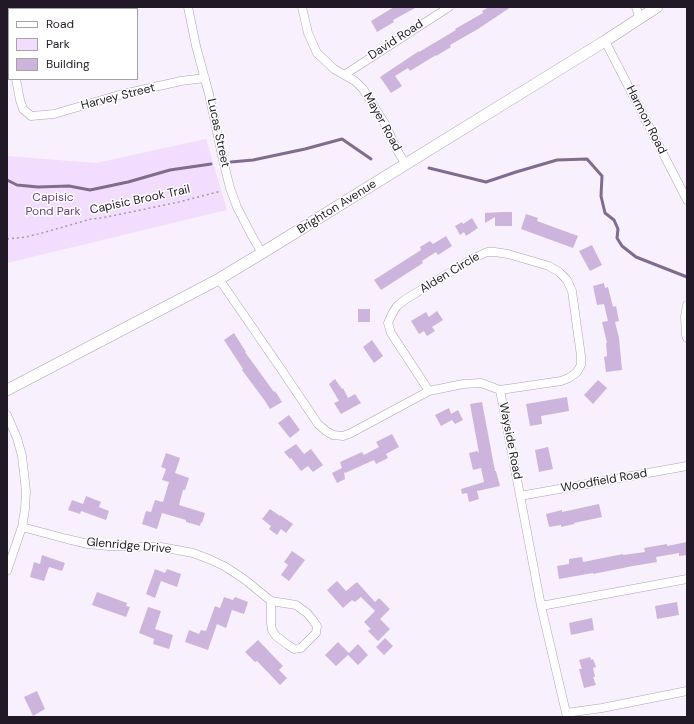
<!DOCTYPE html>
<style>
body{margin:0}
#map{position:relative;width:694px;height:724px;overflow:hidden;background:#f8f0fd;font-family:"DM Sans",sans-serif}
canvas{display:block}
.frame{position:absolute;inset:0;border:8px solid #211925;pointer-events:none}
.legend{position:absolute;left:8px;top:8px;width:130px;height:72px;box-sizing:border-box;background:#fff;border:1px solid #a6a3a8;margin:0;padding:5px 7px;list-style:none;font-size:12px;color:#211925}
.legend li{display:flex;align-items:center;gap:8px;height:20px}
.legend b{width:20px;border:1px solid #a6a3a8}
</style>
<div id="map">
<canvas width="694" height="724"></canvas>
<div class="frame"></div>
<ul class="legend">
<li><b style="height:5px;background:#fff"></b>Road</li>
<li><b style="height:11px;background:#f2ddff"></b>Park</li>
<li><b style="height:11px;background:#cdb4dd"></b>Building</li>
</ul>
</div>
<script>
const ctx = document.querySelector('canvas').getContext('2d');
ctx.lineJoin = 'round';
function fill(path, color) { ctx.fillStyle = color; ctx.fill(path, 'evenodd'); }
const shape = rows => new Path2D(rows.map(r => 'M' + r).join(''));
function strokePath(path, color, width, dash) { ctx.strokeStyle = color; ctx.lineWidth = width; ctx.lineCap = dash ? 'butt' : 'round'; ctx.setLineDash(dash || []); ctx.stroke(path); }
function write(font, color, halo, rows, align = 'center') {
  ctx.font = font + ' "DM Sans",sans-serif'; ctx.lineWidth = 3; ctx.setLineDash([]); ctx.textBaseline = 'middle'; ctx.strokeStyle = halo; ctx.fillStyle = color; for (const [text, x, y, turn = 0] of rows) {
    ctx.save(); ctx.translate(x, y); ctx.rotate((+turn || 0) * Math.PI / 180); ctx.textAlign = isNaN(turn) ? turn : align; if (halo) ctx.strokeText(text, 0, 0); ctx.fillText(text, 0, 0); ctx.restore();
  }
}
fill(shape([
 [206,139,227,210,7,263,7,156,96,163]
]), '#f2ddff');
strokePath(shape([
 [231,162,253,160,305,149,342,139,371,159],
 [429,168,486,182,516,172,557,160,587,159,602,176,601,196,605,213,614,220,618,229,617,238,622,246,636,257,687,277],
 [7,180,17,185,38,187,69,186,90,190,128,182,170,170,211,164]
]), '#806c8c', 3);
fill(shape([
 [394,7,417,7,393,20,394,22,377,32,371,21],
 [489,7,511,7,478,29,450,45,451,47,436,56,436,55,410,71,408,68,395,76,402,86,391,93,380,77,419,51,419,52,456,30,455,29,483,13,482,11],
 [502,212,512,212,512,226,495,226,495,217,485,223,485,213],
 [526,214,538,218,537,221,578,236,573,248,521,229],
 [472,218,478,228,466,236,464,232,460,235,455,226,462,222,463,224],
 [446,236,452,246,438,255,436,252,422,261,423,263,381,290,374,280,421,250,420,247,430,241,433,244],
 [592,245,602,265,590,271,579,251],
 [604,283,605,288,608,287,613,307,616,306,619,321,615,322,619,338,622,370,606,372,604,357,607,356,606,343,607,343,602,322,608,321,604,304,597,305,593,286],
 [358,309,370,309,370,322,358,322],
 [437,311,443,320,432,327,435,331,427,336,424,331,419,334,411,321,426,312,429,317],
 [234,333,246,352,245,352,274,392,275,391,282,402,270,409,265,401,242,370,243,369,224,340],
 [372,340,383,356,374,363,363,347],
 [335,379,342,389,343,388,348,398,355,394,361,403,341,414,334,403,339,401,329,384],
 [598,380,607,388,593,404,584,395],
 [567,397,569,411,541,416,542,424,530,426,526,404],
 [482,402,495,471,496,471,500,486,477,491,479,499,469,502,467,493,462,494,461,489,484,482,481,468,473,470,469,453,477,451,479,453,470,404],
 [449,408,451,414,458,410,463,420,455,424,452,420,441,426,435,415],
 [289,415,300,430,290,438,278,423],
 [392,434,399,447,386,454,388,458,376,464,374,460,345,473,344,472,345,479,337,483,332,473,342,468,340,462,362,452,364,455,379,447,376,442],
 [296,444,304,454,311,449,323,465,313,472,308,466,301,471,291,458,290,459,284,452],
 [548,447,553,469,539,472,535,450],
 [166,453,180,458,175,473,189,478,185,490,183,490,179,505,205,513,202,523,201,522,200,526,186,522,186,520,162,513,157,529,142,524,146,511,151,512,155,500,163,502,169,482,162,480,166,469,161,467],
 [86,496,101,502,99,507,109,511,106,520,81,511,80,514,68,510,72,500,83,504],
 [599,504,602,517,574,523,574,524,561,527,561,525,549,527,546,514,562,510,562,512],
 [270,509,280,516,280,515,293,524,286,533,281,529,277,535,269,529,271,526,262,519],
 [687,542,687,555,679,556,679,553,656,557,657,562,633,566,593,574,593,573,559,579,557,566,569,564,569,559,582,557,583,562,623,554,623,555,645,552,644,548,667,544,667,546],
 [292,551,305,560,289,581,281,575,288,565,284,562],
 [42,555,65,563,62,571,49,567,44,581,30,577,34,562,40,564],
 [155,569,165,573,167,569,181,574,177,587,161,581,155,598,146,594],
 [337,581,346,591,357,582,375,602,379,598,390,609,380,619,390,629,378,641,368,631,371,629,364,622,375,611,361,597,355,602,352,600,343,608,327,590],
 [97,592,127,603,126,606,130,607,126,617,92,605],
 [224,597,233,600,235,597,248,602,244,614,232,610,226,628,217,624,208,650,185,642,189,630,199,634,201,630,206,631,215,606,220,608],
 [677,602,679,615,657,619,655,606],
 [148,607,161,611,155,629,173,635,169,649,153,644,154,639,139,633],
 [592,618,594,630,571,635,569,623],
 [385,638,393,646,384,655,376,647],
 [258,640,283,666,279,670,287,678,280,685,257,661,255,662,245,652],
 [338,642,349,653,358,644,368,655,358,665,348,655,336,666,325,655],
 [590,657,591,660,593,659,596,667,593,668,595,677,593,677,596,685,584,688,579,669,582,669,579,660],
 [37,691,45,709,33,716,24,697]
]), '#cdb4dd');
const minor = shape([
 [188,7,196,46,209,94,223,160,230,188,237,207,252,236,262,253],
 [302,7,308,33,317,53,334,69,355,81,363,89,385,124,397,150,406,165],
 [636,7,640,19],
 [31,9,40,7],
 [7,14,9,14],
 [7,22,9,32],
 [605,41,687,200],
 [344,75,449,7],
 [16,79,20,100,23,109,31,116,43,115,54,114,119,95,181,81,205,78],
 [219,279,281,369,318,424,326,431,333,435,343,436,351,433,429,391,463,384,481,383,500,390,541,606,567,717],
 [687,305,685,317,686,335,687,338],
 [429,391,391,333,388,323,392,314,397,306,406,299,472,259,487,252,495,252,508,254,549,266,559,272,567,280,572,291,581,356,581,365,577,372,569,378,561,381,500,390],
 [7,415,17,438,22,456,26,491,25,509,22,527,7,571],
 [520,496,687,466],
 [22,527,67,539,88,544,108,546,161,547,193,553,209,559,224,566,244,579,271,601,271,623,272,630,276,636,288,645,294,649,301,648,316,633,317,626,312,619,307,613,296,605,271,601],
 [541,606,687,579],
 [566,713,602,708,687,691]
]);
const secondary = shape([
 [7,390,219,279,262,253,605,41,657,7]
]);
strokePath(minor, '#b19ebd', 9);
strokePath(secondary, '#b19ebd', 12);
strokePath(shape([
 [7,239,26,237,42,233,91,219,102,218,179,202,221,191]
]), '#a29aa7', 1.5, [2, 3]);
strokePath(minor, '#fff', 8);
strokePath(secondary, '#fff', 11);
write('12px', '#211925', '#fff', [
 ["David Road",396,40,-33],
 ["Harvey Street",118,97,-14],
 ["Harmon Road",646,120,63],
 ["Mayer Road",382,122,61],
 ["Lucas Street",218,133,78],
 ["Capisic Brook Trail",140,200,-12],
 ["Brighton Avenue",337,207,-32],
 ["Alden Circle",450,273,-31],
 ["Wayside Road",510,441,79],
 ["Woodfield Road",604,481,-10],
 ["Glenridge Drive",129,546,5]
]);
write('12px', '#664479', '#fff', [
 ["Capisic",53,198],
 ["Pond Park",53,212]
]);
</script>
